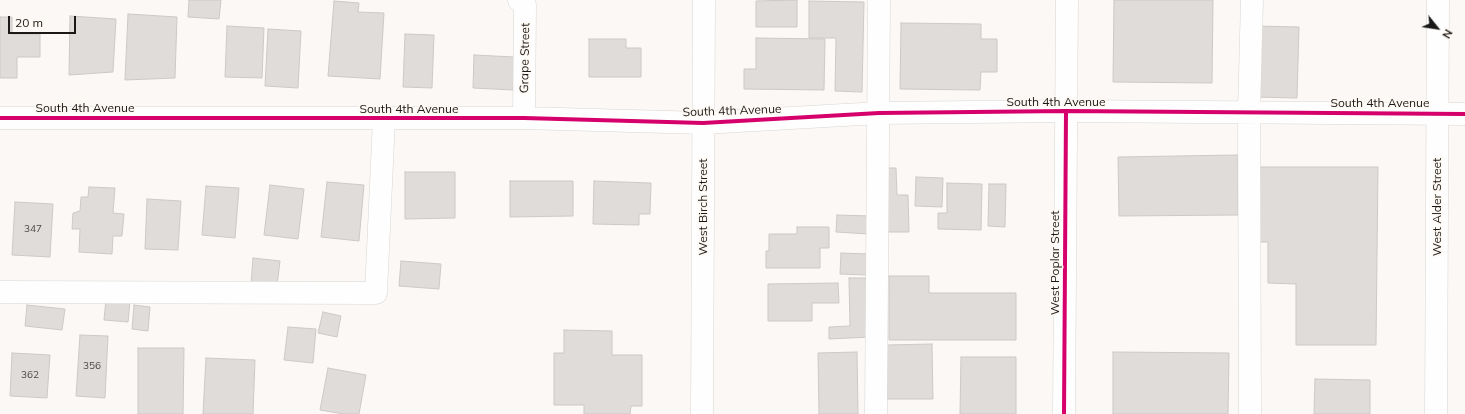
<!DOCTYPE html>
<style>
body{margin:0}
#map{position:relative;width:1465px;height:414px;overflow:hidden;background:#fbf8f5;font-family:Mulish,sans-serif}
canvas{display:block}
.north{position:absolute;left:1417px;top:8px;width:40px;height:40px;-webkit-text-stroke:3px #fef8f2;paint-order:stroke;rotate:120deg;font-size:11px;font-weight:700;line-height:16px;text-align:center;color:#1b1917}
.north::after{content:'';display:block;margin:auto;width:14px;height:18px;background:#1b1917;clip-path:polygon(50% 0,100% 100%,50% 72%,0 100%)}
.scale{position:absolute;left:8px;top:16px;width:68px;height:18px;box-sizing:border-box;border:2px solid #1b1917;border-top:0;padding-left:5px;font-size:12px;line-height:14px;white-space:nowrap;color:#1b1917;-webkit-text-stroke:3px #fef8f2;paint-order:stroke}
</style>
<div id="map">
<canvas width="1465" height="414"></canvas>
<div class="north">N</div>
<div class="scale">20 m</div>
</div>
<script>
const ctx = document.querySelector('canvas').getContext('2d');
ctx.lineJoin = 'round';
function fill(path, color) { ctx.fillStyle = color; ctx.fill(path, 'evenodd'); }
const shape = rows => new Path2D(rows.map(r => 'M' + r).join(''));
function strokePath(path, color, width, dash) { ctx.strokeStyle = color; ctx.lineWidth = width; ctx.lineCap = dash ? 'butt' : 'round'; ctx.setLineDash(dash || []); ctx.stroke(path); }
function write(font, color, halo, rows, align = 'center') {
  ctx.font = font + ' Mulish,sans-serif'; ctx.lineWidth = 3; ctx.setLineDash([]); ctx.textBaseline = 'middle'; ctx.strokeStyle = halo; ctx.fillStyle = color; for (const [text, x, y, turn = 0] of rows) {
    ctx.save(); ctx.translate(x, y); ctx.rotate((+turn || 0) * Math.PI / 180); ctx.textAlign = isNaN(turn) ? turn : align; if (halo) ctx.strokeText(text, 0, 0); ctx.fillText(text, 0, 0); ctx.restore();
  }
}
const building = shape([
 [189,0,221,0,219,19,188,17,189,0],
 [797,0,797,27,756,27,756,1,797,0],
 [1114,0,1213,0,1212,83,1113,82,1114,0],
 [334,1,359,3,358,12,384,13,380,79,328,76,334,1],
 [809,1,864,2,862,92,835,91,836,38,809,38,809,1],
 [128,14,177,17,175,78,125,80,128,14],
 [70,16,116,19,113,72,69,75,70,16],
 [0,17,12,17,12,34,40,34,40,57,17,57,17,78,0,78,0,17],
 [901,23,981,24,981,39,997,39,997,72,981,72,980,90,900,89,901,23],
 [227,26,264,28,262,78,225,77,227,26],
 [1256,26,1299,27,1297,98,1255,97,1256,26],
 [268,29,301,31,298,88,265,86,268,29],
 [405,34,434,35,432,88,403,87,405,34],
 [756,38,825,39,824,90,744,89,744,69,756,69,756,38],
 [589,39,626,39,626,48,641,48,641,77,589,77,589,39],
 [474,55,515,57,513,90,473,88,474,55],
 [1238,155,1238,215,1119,216,1118,157,1238,155],
 [1253,167,1378,167,1376,345,1296,345,1296,284,1268,283,1268,242,1258,242,1253,167],
 [880,168,896,168,897,195,908,195,909,232,880,232,880,168],
 [405,172,455,172,455,218,405,219,405,172],
 [916,177,943,178,942,207,915,206,916,177],
 [510,181,573,181,573,216,510,217,510,181],
 [594,181,651,183,650,214,639,214,639,225,593,224,594,181],
 [327,182,364,185,359,241,321,237,327,182],
 [947,183,982,184,981,230,938,229,938,213,947,213,947,183],
 [989,184,1006,184,1005,227,988,226,989,184],
 [270,185,304,189,298,239,264,235,270,185],
 [206,186,239,188,235,238,202,235,206,186],
 [89,187,115,188,113,213,124,214,122,236,113,236,112,254,79,252,80,229,72,229,73,213,80,211,81,197,88,197,89,187],
 [147,199,181,201,178,250,145,249,147,199],
 [15,202,53,204,50,257,12,255,15,202],
 [837,215,870,216,869,234,836,232,837,215],
 [797,227,829,227,829,248,820,248,820,268,766,268,766,251,769,251,769,234,797,234,797,227],
 [841,253,869,254,868,275,840,274,841,253],
 [253,258,280,261,277,286,251,284,253,258],
 [401,261,441,264,439,289,399,286,401,261],
 [889,276,929,276,929,293,1016,293,1016,340,889,340,889,276],
 [849,278,870,278,871,337,829,339,829,327,850,326,849,278],
 [838,283,839,303,812,303,812,321,768,321,768,284,838,283],
 [106,299,130,301,128,322,104,320,106,299],
 [27,305,65,309,62,330,25,326,27,305],
 [134,305,150,307,148,331,132,329,134,305],
 [323,312,341,316,337,337,318,333,323,312],
 [288,327,316,329,313,363,284,360,288,327],
 [564,330,612,331,612,355,642,355,642,406,631,406,630,414,584,414,584,405,554,405,554,353,564,353,564,330],
 [80,335,108,336,105,398,76,396,80,335],
 [932,344,933,399,887,399,887,345,932,344],
 [138,348,184,348,183,414,138,414,138,348],
 [857,352,858,414,819,414,818,353,857,352],
 [1113,352,1229,353,1228,414,1113,414,1113,352],
 [12,353,50,355,47,398,10,396,12,353],
 [961,357,1016,357,1016,414,960,414,961,357],
 [206,358,255,360,253,414,203,414,206,358],
 [328,368,366,375,359,414,344,414,320,410,328,368],
 [1315,379,1370,380,1370,414,1314,414,1315,379]
]);
fill(building, '#dfdcda');
strokePath(building, '#ccc9c7', 1);
const minor = shape([
 [519,0,525,5,524,118],
 [0,118,524,118,703,123,879,113,1066,111,1465,114],
 [0,292,376,293,384,119],
 [702,414,704,0],
 [876,414,879,0],
 [1250,414,1249,112,1252,0]
]);
const major = shape([
 [1064,414,1067,0],
 [1436,414,1438,0]
]);
strokePath(minor, '#d8d6d3', 23);
strokePath(major, '#d8d6d3', 23);
strokePath(minor, '#fefefe', 22);
strokePath(major, '#fefefe', 22);
strokePath(shape([
 [0,118,524,118,703,123,879,113,1066,111,1465,114],
 [1064,414,1066,111]
]), '#d6006c', 4);
write('10px', '#4c4a48', null, [
 ["347",33,229],
 ["356",92,366],
 ["362",30,375]
]);
write('12px', '#1b1917', '#fef8f2', [
 ["Grape Street",525,58,-89],
 ["South 4th Avenue",1056,102],
 ["South 4th Avenue",1380,103],
 ["South 4th Avenue",85,108],
 ["South 4th Avenue",409,109],
 ["South 4th Avenue",732,111,-2],
 ["West Birch Street",703,207,-90],
 ["West Alder Street",1437,207,-90],
 ["West Poplar Street",1055,263,-90]
]);
</script>
